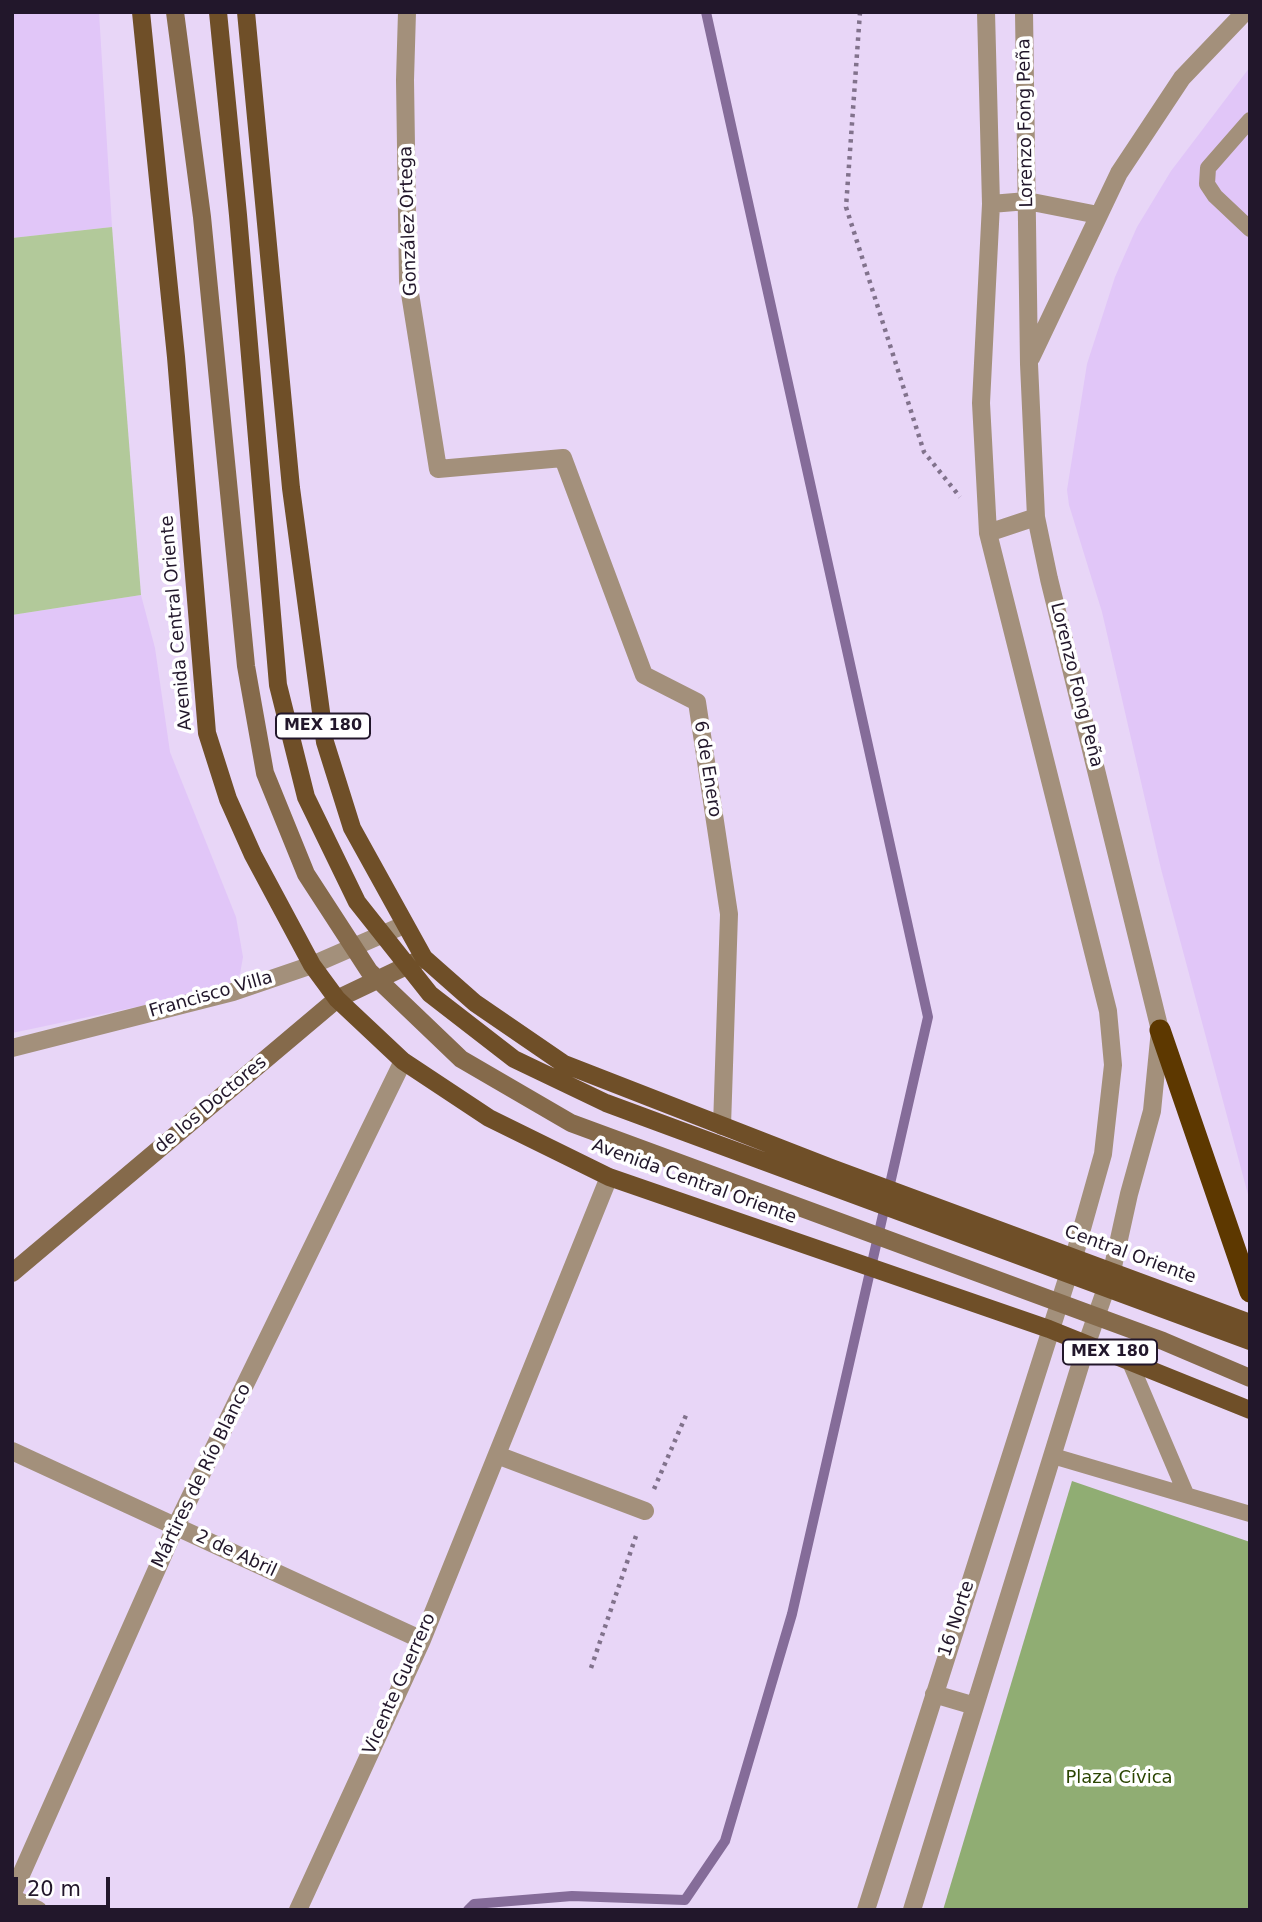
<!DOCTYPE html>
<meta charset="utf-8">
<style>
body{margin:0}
#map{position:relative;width:1262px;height:1922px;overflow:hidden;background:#e8d6f7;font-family:"DejaVu Sans",sans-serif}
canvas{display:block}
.frame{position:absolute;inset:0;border:14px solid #22172b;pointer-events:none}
.scale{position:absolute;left:14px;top:1877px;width:96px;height:32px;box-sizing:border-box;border:4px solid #22172b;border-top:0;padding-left:9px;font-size:21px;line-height:24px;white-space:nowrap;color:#22172b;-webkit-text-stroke:5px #fff;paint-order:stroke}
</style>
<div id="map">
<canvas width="1262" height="1922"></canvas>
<div class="frame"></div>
<div class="scale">20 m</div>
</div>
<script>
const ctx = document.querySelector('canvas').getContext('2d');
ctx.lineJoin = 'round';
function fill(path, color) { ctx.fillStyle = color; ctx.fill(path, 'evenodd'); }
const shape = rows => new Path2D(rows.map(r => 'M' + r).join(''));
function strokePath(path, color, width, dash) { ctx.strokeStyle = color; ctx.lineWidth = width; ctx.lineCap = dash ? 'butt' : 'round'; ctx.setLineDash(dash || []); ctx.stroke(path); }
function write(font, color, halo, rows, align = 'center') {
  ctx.font = font + ' "DejaVu Sans",sans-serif'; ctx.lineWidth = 7; ctx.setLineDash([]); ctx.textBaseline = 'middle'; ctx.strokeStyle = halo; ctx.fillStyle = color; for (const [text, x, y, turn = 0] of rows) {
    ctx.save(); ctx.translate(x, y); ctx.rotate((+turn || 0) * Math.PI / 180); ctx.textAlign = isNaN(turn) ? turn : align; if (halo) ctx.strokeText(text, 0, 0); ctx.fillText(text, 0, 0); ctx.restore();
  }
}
fill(shape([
 [12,12,99,12,112,227,12,238],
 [1250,67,1250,1202,1161,869,1102,612,1069,505,1067,490,1087,364,1115,277,1137,227,1171,171],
 [141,595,155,648,170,752,236,917,243,957,240,974,222,989,12,1033,12,615]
]), '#e1c6f8');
fill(shape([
 [112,227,141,595,12,615,12,238]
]), '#b2c99a');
fill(shape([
 [1072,1481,1250,1542,1250,1910,943,1910]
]), '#90ad73');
strokePath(shape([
 [468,1910,474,1904,572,1896,685,1900,725,1841,792,1614,928,1017,706,12]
]), '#856c99', 10);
strokePath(shape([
 [860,12,846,207,924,452,960,497],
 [654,1489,687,1413],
 [591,1668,637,1533]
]), '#81728c', 4.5, [3.5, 5]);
strokePath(shape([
 [1250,120,1208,168,1207,184,1215,196,1250,229],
 [1129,1360,1186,1494],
 [1053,1456,1250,1514]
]), '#a3907b', 16);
strokePath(shape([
 [407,12,405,80,408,281,438,469,563,458,644,675,697,702,729,914,722,1126],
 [991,204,1027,201,1098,215],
 [1031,358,1119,173,1182,78,1245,12],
 [988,533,1036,517],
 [12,1048,233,992,312,965,404,925],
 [12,1451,422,1640],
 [497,1455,645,1511],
 [934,1694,975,1706],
 [12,1895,176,1526,403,1061],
 [12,1898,38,1910],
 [298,1910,422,1640,609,1177],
 [866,1910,1074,1257,1103,1154,1113,1065,1108,1011,988,533,981,403,991,204,986,12],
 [912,1910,1087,1343,1112,1271,1129,1194,1152,1111,1160,1030,1049,579,1036,517,1029,364,1024,12]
]), '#a3907b', 18);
strokePath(shape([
 [175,12,202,217,246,666,265,773,306,874,369,971,461,1059,571,1123,1163,1341,1250,1378],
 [12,1273,337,999,421,959]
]), '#856a4b', 18);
strokePath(shape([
 [141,12,176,357,207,733,228,799,253,855,312,965,337,999,403,1061,489,1118,609,1177,1049,1329,1250,1410],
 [218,12,238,215,278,685,306,797,357,902,430,994,514,1059,606,1103,1250,1341],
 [246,12,291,488,325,742,352,828,424,958,475,1003,564,1064,831,1168,1250,1323]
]), '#6f4f28', 18);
strokePath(shape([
 [1160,1030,1250,1292]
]), '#5d3800', 21);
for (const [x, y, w] of [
 [323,726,94],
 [1110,1352,94]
]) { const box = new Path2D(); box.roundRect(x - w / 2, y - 12.5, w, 25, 5); ctx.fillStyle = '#fff'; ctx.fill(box); strokePath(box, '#22172b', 2); }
write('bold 16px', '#22172b', null, [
 ["MEX 180",323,726],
 ["MEX 180",1110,1352]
]);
write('18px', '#22172b', '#fff', [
 ["Lorenzo Fong Peña",1026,123,-91],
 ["González Ortega",409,221,-92],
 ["Avenida Central Oriente",177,623,-95],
 ["Lorenzo Fong Peña",1076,685,76],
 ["6 de Enero",707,769,81],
 ["Francisco Villa",211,995,-16],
 ["de los Doctores",211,1105,-40],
 ["Avenida Central Oriente",694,1182,20],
 ["Central Oriente",1130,1255,20],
 ["Mártires de Río Blanco",202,1476,-64],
 ["2 de Abril",236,1554,25],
 ["16 Norte",957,1619,-72],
 ["Vicente Guerrero",400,1684,-66]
]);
write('18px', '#2c4603', '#fff', [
 ["Plaza Cívica",1119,1778]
]);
</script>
